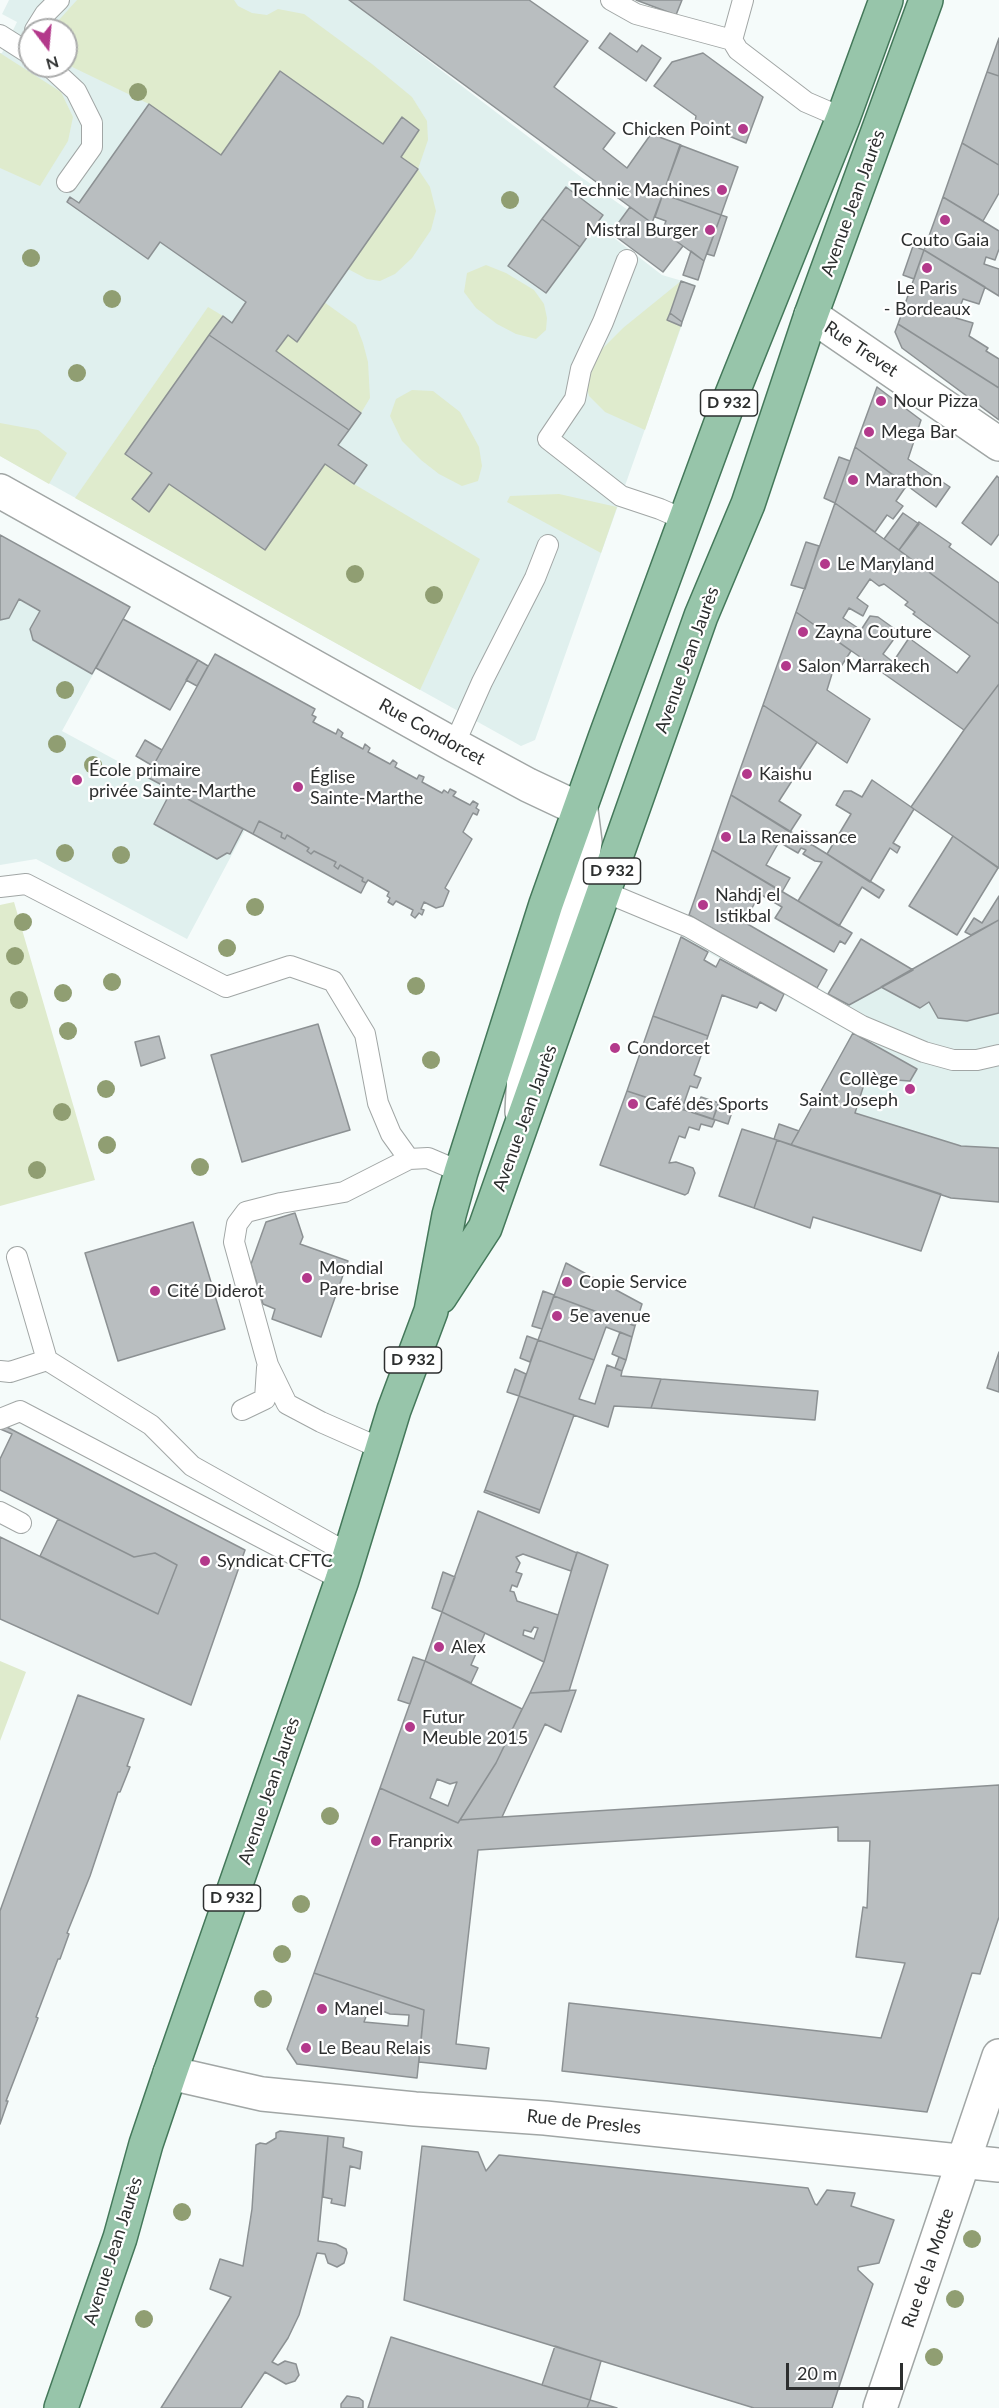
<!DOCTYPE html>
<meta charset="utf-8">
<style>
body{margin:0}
#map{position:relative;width:999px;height:2408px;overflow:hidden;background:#f5fbfa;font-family:Lato,sans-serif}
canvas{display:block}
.north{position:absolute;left:18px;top:18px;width:60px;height:60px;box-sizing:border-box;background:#fff;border:2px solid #abacac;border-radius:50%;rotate:164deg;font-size:16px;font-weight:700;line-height:24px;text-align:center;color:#2d2f2f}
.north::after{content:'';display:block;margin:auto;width:21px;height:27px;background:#b3398b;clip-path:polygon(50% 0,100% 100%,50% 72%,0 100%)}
.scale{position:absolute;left:786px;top:2363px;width:117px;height:27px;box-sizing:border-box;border:3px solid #2d2f2f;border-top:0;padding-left:8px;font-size:18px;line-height:21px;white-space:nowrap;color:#2d2f2f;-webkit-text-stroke:4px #fff;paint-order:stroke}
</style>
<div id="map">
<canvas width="999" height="2408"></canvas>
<div class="north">N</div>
<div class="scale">20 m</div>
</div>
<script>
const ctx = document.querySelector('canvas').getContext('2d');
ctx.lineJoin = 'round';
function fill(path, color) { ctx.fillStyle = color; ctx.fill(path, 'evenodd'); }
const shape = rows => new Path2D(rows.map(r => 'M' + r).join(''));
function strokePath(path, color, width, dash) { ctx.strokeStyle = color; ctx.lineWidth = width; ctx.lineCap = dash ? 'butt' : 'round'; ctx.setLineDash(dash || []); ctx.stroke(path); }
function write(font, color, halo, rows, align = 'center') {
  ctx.font = font + ' Lato,sans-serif'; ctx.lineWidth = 4.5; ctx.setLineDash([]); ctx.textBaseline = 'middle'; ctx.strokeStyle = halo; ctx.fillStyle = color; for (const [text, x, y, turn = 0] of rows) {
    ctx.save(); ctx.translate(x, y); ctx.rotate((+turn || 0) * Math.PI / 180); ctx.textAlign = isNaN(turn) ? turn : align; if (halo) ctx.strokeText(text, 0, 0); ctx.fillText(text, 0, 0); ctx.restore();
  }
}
fill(shape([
 [9,0,349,0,581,177,628,210,609,234,662,275,696,285,535,740,521,746,0,456,0,53,2,53,17,22,2,14],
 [30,30,66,30,66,66,30,66],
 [0,535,130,607,62,731,245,830,187,939,36,859,0,865],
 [689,915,849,1005,999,920,999,1202,951,1198,791,1145,852,1033,681,937]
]), '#e0f0ee');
fill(shape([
 [77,0,234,0,238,6,252,13,267,15,278,9,304,14,372,64,412,97,427,121,428,140,418,169,430,187,436,211,431,230,412,258,395,274,380,281,367,279,348,269,418,170,401,157,419,130,401,117,383,144,280,71,221,155,149,104,66,64,66,30,50,30],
 [0,53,61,92,73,117,68,141,40,186,0,168],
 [486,265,506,273,534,290,544,304,547,318,546,330,536,339,516,334,497,324,476,308,464,292,467,273],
 [681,281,667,320,681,326,645,430,605,412,589,396,583,372,596,355,623,328],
 [324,302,356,325,363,343,368,362,370,398,361,413,276,351,288,335,297,341],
 [208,307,223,316,125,454,152,473,132,499,149,511,169,484,265,550,325,464,354,484,480,559,420,690,75,498],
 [412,390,433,391,460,412,479,447,482,466,478,481,462,486,439,474,421,460,402,441,390,416,396,399],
 [0,423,38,430,67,453,49,484,0,456],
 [559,494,617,507,601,553,507,502,510,496],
 [14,902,95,1180,0,1206,0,905],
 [0,1661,26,1672,0,1741]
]), '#dfebcd');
const building = shape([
 [349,0,529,0,588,41,554,87,615,133,603,149,627,168,651,134,681,145,652,223,349,0],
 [636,0,682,0,676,15,636,0],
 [610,33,637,52,642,45,661,58,646,81,599,48,610,33],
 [999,38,999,76,987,72,999,38],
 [703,53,763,97,746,143,695,122,696,116,654,86,672,62,703,53],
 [280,71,383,144,402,117,419,130,401,157,418,169,297,342,288,335,276,351,361,413,349,430,209,335,223,316,232,323,246,302,160,242,148,259,67,202,70,197,79,203,149,104,221,155,280,71],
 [987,72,999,76,999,165,962,143,987,72],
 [962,143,999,165,999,193,983,221,943,197,962,143],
 [680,145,738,167,721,215,663,194,680,145],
 [566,187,603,215,580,247,542,219,566,187],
 [663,194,721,215,704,261,662,231,666,221,655,217,663,194],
 [943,197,999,231,999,249,995,260,986,257,984,264,999,269,999,296,924,250,943,197],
 [630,207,683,246,663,272,611,233,630,207],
 [721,215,727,217,714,256,707,254,721,215],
 [542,219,580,247,546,293,508,266,542,219],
 [913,246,924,250,914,279,903,275,913,246],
 [924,250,985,287,979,304,963,299,956,318,973,323,969,336,988,348,986,351,999,359,999,388,898,324,924,250],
 [691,251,704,261,698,280,683,275,691,251],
 [681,281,695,286,682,322,670,313,681,281],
 [670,313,682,322,681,326,667,320,670,313],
 [898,324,999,388,999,420,902,348,895,332,898,324],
 [209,335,349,430,338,445,367,465,354,484,325,464,265,550,169,484,149,512,132,499,152,473,125,454,209,335],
 [877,387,921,420,908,459,950,487,936,507,855,447,877,387],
 [855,447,907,485,896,501,903,506,893,519,887,515,875,532,835,503,855,447],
 [839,457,850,461,835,503,824,498,839,457],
 [997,476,999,478,999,534,991,545,962,523,997,476],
 [835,503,999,624,999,684,964,730,796,612,835,503],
 [870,579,879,586,884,584,908,602,905,605,915,612,913,614,970,656,957,673,909,638,893,662,883,654,899,632,878,617,870,616,861,630,843,618,849,608,863,616,868,606,857,598,870,579],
 [903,513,919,524,899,550,884,539,903,513],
 [919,522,951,544,949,547,999,583,999,624,899,550,919,522],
 [0,535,130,607,92,674,33,640,30,629,40,611,19,599,9,618,0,620,0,535],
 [806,542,819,546,805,589,791,585,806,542],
 [796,612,851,651,840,668,835,664,827,690,870,719,847,763,763,705,796,612],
 [123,619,198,660,170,710,96,668,123,619],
 [215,654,315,709,312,715,316,717,313,722,336,734,338,729,343,733,341,737,363,749,365,744,370,748,368,752,390,764,393,760,397,763,395,767,417,779,419,775,424,777,422,782,442,793,444,790,448,793,450,789,456,792,453,796,470,805,473,801,478,804,476,808,479,810,477,815,473,813,463,832,472,839,445,888,449,891,443,906,436,908,424,902,421,909,424,910,422,915,419,913,415,918,411,915,413,910,396,901,393,905,388,902,390,898,387,896,389,892,368,880,366,883,362,881,363,878,340,865,338,869,334,866,336,862,314,851,311,854,307,851,309,848,287,835,285,839,281,837,282,833,259,821,253,834,147,777,215,654],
 [198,660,208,666,197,686,186,680,198,660],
 [999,684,999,868,911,807,964,730,999,684],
 [763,705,817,742,779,801,801,815,790,832,731,795,763,705],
 [145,740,162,750,153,766,136,756,145,740],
 [872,780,914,809,893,843,900,847,897,853,890,848,870,882,827,854,851,814,836,805,844,791,851,791,862,797,872,780],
 [162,785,243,829,230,854,227,853,217,859,154,824,167,799,157,793,162,785],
 [731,795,827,854,884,890,879,898,862,887,839,926,798,901,822,862,815,861,803,854,806,850,801,848,798,853,779,842,766,865,790,878,782,892,712,850,731,795],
 [259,821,282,833,281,837,285,839,287,835,309,848,307,851,311,854,314,851,336,862,334,866,338,869,340,865,363,878,362,881,366,883,361,893,253,834,259,821],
 [805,831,816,837,811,845,801,838,805,831],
 [953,836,998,868,957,935,909,906,953,836],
 [712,850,852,933,845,944,840,941,834,952,775,918,782,907,760,894,744,922,827,970,817,988,689,915,712,850],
 [999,896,999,920,971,935,965,932,974,918,982,923,999,896],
 [999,920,999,1013,967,1021,938,1018,929,1002,920,1008,881,987,999,920],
 [681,937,708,952,704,960,716,967,720,959,784,994,776,1011,760,1002,757,1008,722,995,708,1036,653,1016,681,937],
 [861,939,913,970,849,1005,828,994,861,939],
 [653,1016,708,1036,694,1075,701,1078,697,1088,690,1086,684,1103,686,1104,684,1110,627,1091,653,1016],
 [318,1024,350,1130,242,1162,211,1055,318,1024],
 [853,1033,917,1069,910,1081,866,1078,855,1113,961,1146,999,1148,999,1202,951,1198,791,1145,853,1033],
 [159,1036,165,1058,141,1066,135,1042,159,1036],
 [627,1091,715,1120,712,1127,701,1124,699,1130,689,1127,685,1138,679,1136,669,1163,676,1162,693,1168,695,1173,688,1193,685,1195,600,1165,627,1091],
 [701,1097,719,1103,713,1119,695,1113,701,1097],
 [718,1104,733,1109,728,1124,713,1119,718,1104],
 [779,1124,799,1131,791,1145,774,1139,779,1124],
 [742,1129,777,1140,754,1208,719,1196,742,1129],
 [777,1140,941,1194,921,1251,813,1217,810,1228,754,1208,777,1140],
 [295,1213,303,1237,300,1244,348,1261,321,1337,272,1319,275,1309,263,1304,251,1264,266,1222,295,1213],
 [193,1222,225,1329,118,1361,85,1253,193,1222],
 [566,1263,642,1304,635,1326,554,1296,566,1263],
 [543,1291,554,1295,542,1329,532,1326,543,1291],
 [554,1296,635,1326,632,1337,606,1327,594,1360,538,1340,554,1296],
 [620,1332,632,1337,626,1360,612,1354,620,1332],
 [527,1336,538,1340,530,1362,520,1358,527,1336],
 [538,1340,594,1360,579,1399,595,1404,607,1365,622,1371,621,1376,661,1379,651,1408,614,1406,608,1427,519,1396,538,1340],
 [999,1352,999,1392,987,1388,999,1352],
 [619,1357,626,1360,622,1371,615,1368,619,1357],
 [515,1369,526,1374,519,1396,507,1392,515,1369],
 [661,1379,818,1391,815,1420,651,1408,661,1379],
 [519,1396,574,1415,540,1510,485,1490,519,1396],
 [1,1424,245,1550,191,1705,0,1619,0,1537,158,1614,177,1565,155,1553,134,1557,0,1490,0,1459,12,1434,0,1429,1,1424],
 [485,1490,540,1510,539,1513,484,1492,485,1490],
 [478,1511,577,1553,571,1571,523,1554,516,1557,520,1563,516,1572,522,1574,517,1587,512,1585,510,1591,514,1592,517,1601,558,1615,544,1662,442,1612,478,1511],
 [534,1627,538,1628,534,1639,523,1635,524,1630,531,1632,534,1627],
 [58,1519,134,1557,155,1553,177,1565,158,1614,40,1556,58,1519],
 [577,1552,608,1565,569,1691,530,1693,544,1662,577,1552],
 [443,1572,455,1577,442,1612,432,1608,443,1572],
 [442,1612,485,1633,471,1665,478,1668,471,1683,425,1661,442,1612],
 [413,1657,425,1661,410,1704,398,1700,413,1657],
 [425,1661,522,1709,496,1763,458,1823,380,1788,425,1661],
 [437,1779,450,1784,457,1782,448,1806,430,1798,437,1779],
 [576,1690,561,1732,545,1724,502,1817,460,1820,496,1763,530,1693,576,1690],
 [78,1695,144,1719,127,1766,130,1767,120,1792,118,1792,90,1876,67,1933,69,1934,60,1959,58,1959,36,2017,38,2018,6,2101,8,2101,0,2124,0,1911,78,1695],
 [999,1785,999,1917,980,1974,972,1973,927,2112,562,2071,569,2003,881,2038,905,1963,856,1957,863,1907,867,1908,870,1841,838,1841,838,1827,478,1850,456,2044,489,2048,486,2069,419,2062,424,2010,314,1973,380,1788,458,1823,460,1820,502,1817,999,1785],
 [314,1973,424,2010,417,2078,297,2064,287,2049,314,1973],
 [370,2006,390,2014,409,2015,408,2026,364,2022,370,2006],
 [280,2131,328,2136,318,2241,336,2244,346,2249,347,2253,344,2263,337,2267,328,2263,325,2254,317,2253,299,2315,288,2338,272,2362,278,2365,285,2361,296,2364,299,2375,295,2381,286,2384,265,2372,241,2408,161,2408,231,2297,210,2289,220,2259,243,2266,252,2209,256,2145,260,2143,266,2144,276,2138,276,2133,280,2131],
 [328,2136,344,2138,343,2147,362,2152,360,2169,350,2166,345,2206,331,2203,332,2199,323,2197,328,2136],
 [422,2146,478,2152,486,2171,499,2155,808,2188,815,2204,817,2205,827,2190,855,2193,851,2206,894,2220,879,2263,858,2267,858,2270,873,2284,832,2408,754,2408,404,2300,422,2146],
 [391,2337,590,2400,587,2408,368,2408,391,2337],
 [555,2346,601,2361,590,2400,542,2385,555,2346],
 [347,2396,359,2398,363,2401,363,2408,341,2408,341,2404,347,2396],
 [590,2400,617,2408,587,2408,590,2400]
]);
fill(building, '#b9bec0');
strokePath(building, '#8c9193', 1.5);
const lane = shape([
 [611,0,636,14,732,40],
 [743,0,732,40,738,50,806,102,843,118],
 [35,30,45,14,59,0],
 [0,35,30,54],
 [49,66,76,91,92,123,92,147,67,182],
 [627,260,603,322,581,369,575,399,548,439,621,496,660,509,685,520],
 [454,745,482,682,535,578,548,545],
 [0,887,26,884,226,987,290,966,333,981,365,1034,378,1103,391,1134,409,1159,428,1158,461,1172],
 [605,892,689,927,862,1026,924,1052,953,1060,977,1060,999,1055],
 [17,1257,47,1360,151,1425,192,1466,351,1555],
 [0,1371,10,1372,47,1360],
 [242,1410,265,1399,267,1368],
 [0,1419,20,1411,342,1580],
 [382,1449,321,1422,287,1404,268,1365,234,1242,237,1224,246,1212,281,1203,344,1192,409,1159],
 [0,1512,21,1523]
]);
const street = shape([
 [811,315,999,444],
 [0,491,454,745,528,785,581,810,585,842,577,899,525,1053,522,1112],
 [170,2073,262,2094,415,2109,545,2118,999,2165],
 [880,2408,999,2056]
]);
const primary = shape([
 [440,1297,485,1228,701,616,748,504,811,315,926,0],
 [61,2408,120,2238,146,2144,170,2073,342,1580,394,1410,431,1311,449,1215,461,1172,546,904,605,738,726,409,843,118,886,0]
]);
strokePath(lane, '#a1a6a5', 22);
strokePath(street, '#a1a6a5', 36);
strokePath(primary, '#44785a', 36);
strokePath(lane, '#fff', 20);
strokePath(street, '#fff', 33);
strokePath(primary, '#97c5aa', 33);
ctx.fillStyle = '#909e72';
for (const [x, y] of [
 [138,92],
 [510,200],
 [31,258],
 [112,299],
 [77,373],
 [355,574],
 [434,595],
 [65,690],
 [57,744],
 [93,765],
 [65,853],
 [121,855],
 [255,907],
 [23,922],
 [227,948],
 [15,956],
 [112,982],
 [416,986],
 [63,993],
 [19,1000],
 [68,1031],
 [431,1060],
 [106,1089],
 [62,1112],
 [107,1145],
 [200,1167],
 [37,1170],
 [330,1816],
 [301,1904],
 [282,1954],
 [263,1999],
 [182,2212],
 [972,2239],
 [955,2299],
 [144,2319],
 [934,2357]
]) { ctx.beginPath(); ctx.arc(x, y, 9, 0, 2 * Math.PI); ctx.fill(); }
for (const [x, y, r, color] of [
 [743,129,6,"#b3398b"],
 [722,190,6,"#b3398b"],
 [945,220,6,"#b3398b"],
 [710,230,6,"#b3398b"],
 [927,268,6,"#b3398b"],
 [881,401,6,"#b3398b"],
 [869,432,6,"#b3398b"],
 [853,480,6,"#b3398b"],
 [825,564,6,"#b3398b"],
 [803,632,6,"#b3398b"],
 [786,666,6,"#b3398b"],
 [747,774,6,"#b3398b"],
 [77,780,6,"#b3398b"],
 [298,787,6,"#b3398b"],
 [726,837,6,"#b3398b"],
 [703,905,6,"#b3398b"],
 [615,1048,6,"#b3398b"],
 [910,1089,6,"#b3398b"],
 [633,1104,6,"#b3398b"],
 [307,1278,6,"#b3398b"],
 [567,1282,6,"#b3398b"],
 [155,1291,6,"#b3398b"],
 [557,1316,6,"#b3398b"],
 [205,1561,6,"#b3398b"],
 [439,1647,6,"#b3398b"],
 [410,1727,6,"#b3398b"],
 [376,1841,6,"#b3398b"],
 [322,2009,6,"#b3398b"],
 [306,2048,6,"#b3398b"]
]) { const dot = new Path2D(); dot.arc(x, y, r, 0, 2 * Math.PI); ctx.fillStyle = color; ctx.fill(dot); strokePath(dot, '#fff', 2); }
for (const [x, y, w] of [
 [729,403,57],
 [612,871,57],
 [413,1360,57],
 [232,1898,57]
]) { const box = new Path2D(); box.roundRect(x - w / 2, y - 13, w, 26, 4.5); ctx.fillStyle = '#fff'; ctx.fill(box); strokePath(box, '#2d2f2f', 1.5); }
write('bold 16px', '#2d2f2f', null, [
 ["D 932",729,403],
 ["D 932",612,871],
 ["D 932",413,1360],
 ["D 932",232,1898]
]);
write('18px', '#2d2f2f', '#fff', [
 ["Chicken Point",731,129,"right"],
 ["Technic Machines",710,190,"right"],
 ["Mistral Burger",698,230,"right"],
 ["Couto Gaia",945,240,"center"],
 ["Le Paris",927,288,"center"],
 ["- Bordeaux",927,309,"center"],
 ["Nour Pizza",893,401],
 ["Mega Bar",881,432],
 ["Marathon",865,480],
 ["Le Maryland",837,564],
 ["Zayna Couture",815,632],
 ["Salon Marrakech",798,666],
 ["École primaire",89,770],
 ["privée Sainte-Marthe",89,791],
 ["Kaishu",759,774],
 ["Église",310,777],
 ["Sainte-Marthe",310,798],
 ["La Renaissance",738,837],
 ["Nahdj el",715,895],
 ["Istikbal",715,916],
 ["Condorcet",627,1048],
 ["Collège",898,1079,"right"],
 ["Saint Joseph",898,1100,"right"],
 ["Café des Sports",645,1104],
 ["Mondial",319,1268],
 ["Pare-brise",319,1289],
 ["Copie Service",579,1282],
 ["Cité Diderot",167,1291],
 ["5e avenue",569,1316],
 ["Syndicat CFTC",217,1561],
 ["Alex",451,1647],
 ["Futur",422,1717],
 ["Meuble 2015",422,1738],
 ["Franprix",388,1841],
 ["Manel",334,2009],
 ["Le Beau Relais",318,2048]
], 'left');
write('18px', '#2d2f2f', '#fff', [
 ["Avenue Jean Jaurès",853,203,-70],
 ["Rue Trevet",861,349,34],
 ["Avenue Jean Jaurès",687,660,-70],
 ["Rue Condorcet",432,732,29],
 ["Avenue Jean Jaurès",525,1118,-70],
 ["Avenue Jean Jaurès",269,1791,-71],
 ["Rue de Presles",584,2122,6],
 ["Avenue Jean Jaurès",113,2251,-72],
 ["Rue de la Motte",928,2268,-71]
]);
</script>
